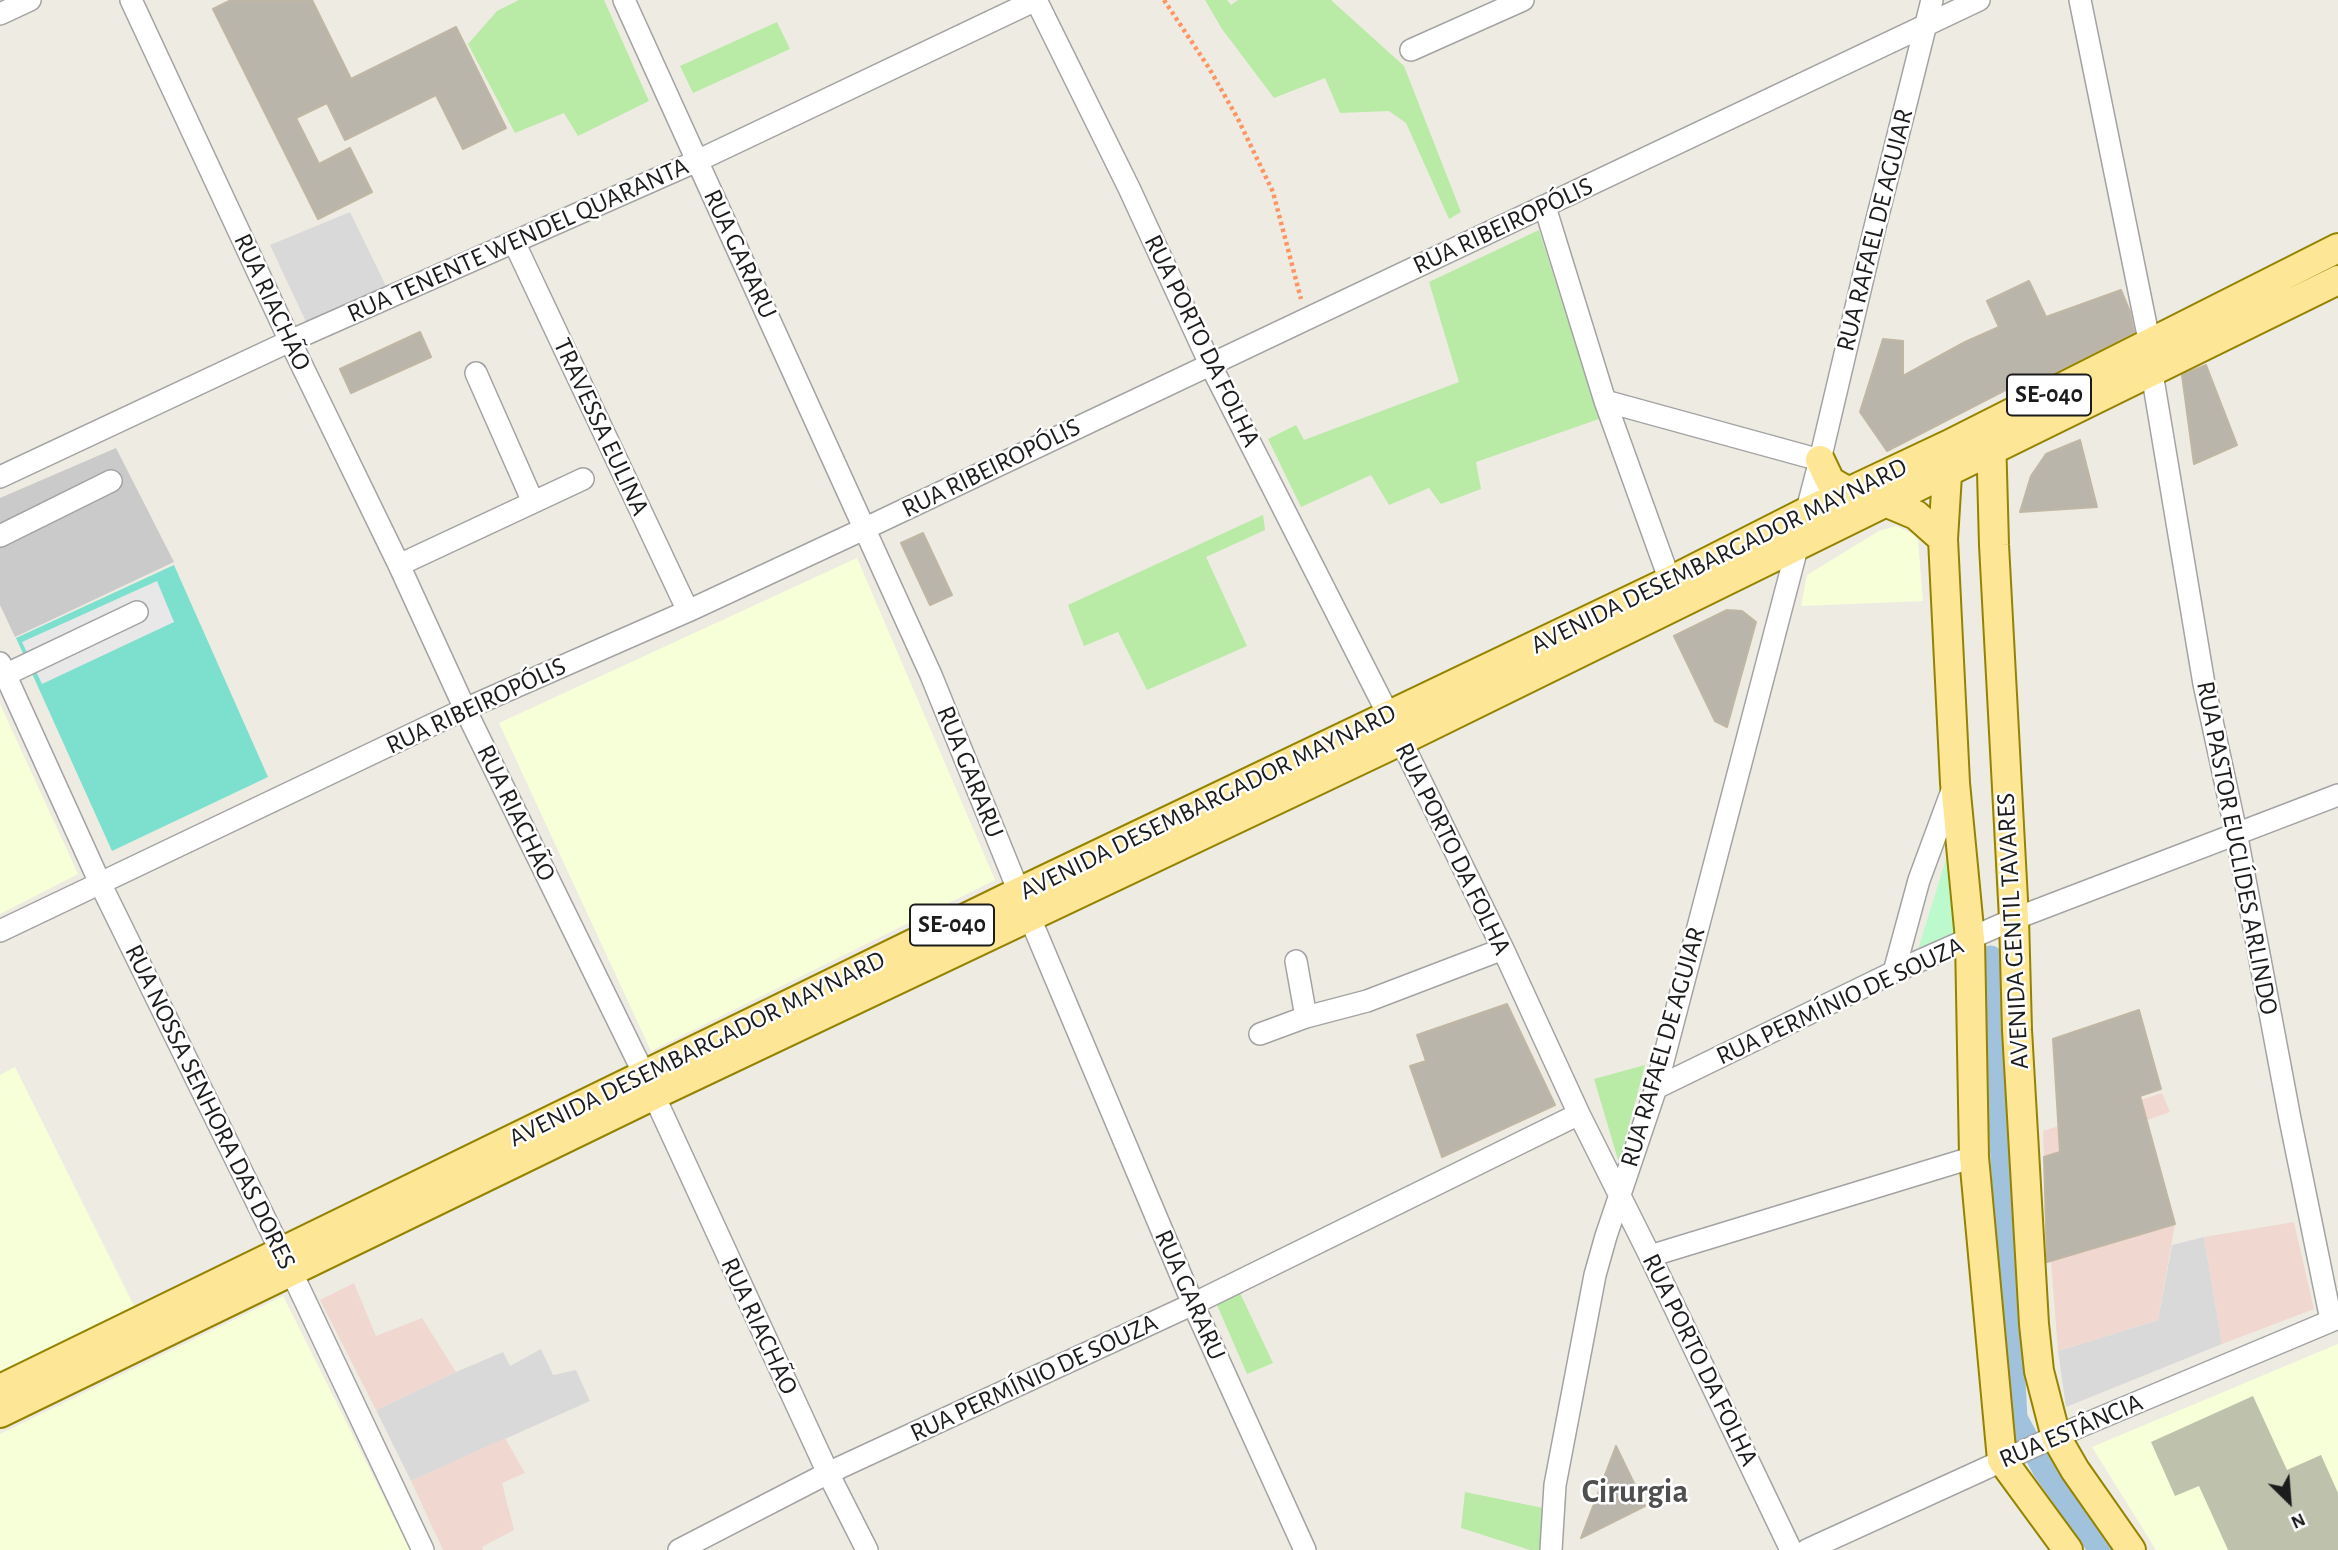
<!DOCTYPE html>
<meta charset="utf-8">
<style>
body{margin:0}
#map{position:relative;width:2338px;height:1550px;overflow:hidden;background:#eeece2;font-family:"Alegreya Sans",sans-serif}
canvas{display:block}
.north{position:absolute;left:2254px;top:1466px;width:70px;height:70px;-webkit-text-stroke:5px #fff;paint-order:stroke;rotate:155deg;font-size:19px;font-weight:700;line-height:28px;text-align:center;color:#1c1c1c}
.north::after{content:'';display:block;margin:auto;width:24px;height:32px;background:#1c1c1c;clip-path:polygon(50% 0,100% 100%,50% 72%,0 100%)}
</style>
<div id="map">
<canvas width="2338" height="1550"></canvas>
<div class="north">N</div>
</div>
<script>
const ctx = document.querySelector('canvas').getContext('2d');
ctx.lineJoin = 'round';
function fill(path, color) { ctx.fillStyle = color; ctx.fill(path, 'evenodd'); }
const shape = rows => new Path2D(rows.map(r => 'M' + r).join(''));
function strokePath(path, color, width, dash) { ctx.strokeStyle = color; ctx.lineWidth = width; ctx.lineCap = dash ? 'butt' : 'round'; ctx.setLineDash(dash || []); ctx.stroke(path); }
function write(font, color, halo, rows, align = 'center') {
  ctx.font = font + ' "Alegreya Sans",sans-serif'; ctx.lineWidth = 5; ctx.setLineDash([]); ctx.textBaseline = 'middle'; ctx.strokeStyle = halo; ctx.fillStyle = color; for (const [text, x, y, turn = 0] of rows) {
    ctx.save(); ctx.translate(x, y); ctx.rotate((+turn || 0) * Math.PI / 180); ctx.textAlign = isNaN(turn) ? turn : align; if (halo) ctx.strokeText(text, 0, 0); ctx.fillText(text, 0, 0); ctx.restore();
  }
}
fill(shape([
 [350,212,386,286,306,322,270,245],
 [2204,1237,2222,1344,2066,1407,2058,1351,2158,1320,2172,1245],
 [541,1349,553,1375,576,1370,590,1401,411,1481,376,1410,456,1372,503,1352,510,1366]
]), '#dad9d9');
fill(shape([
 [2162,1093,2170,1112,2044,1157,2043,1131],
 [2294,1222,2314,1309,2222,1344,2204,1237],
 [2175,1224,2158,1320,2058,1351,2051,1261],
 [354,1283,376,1336,422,1318,456,1372,376,1410,320,1300],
 [505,1438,525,1473,502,1483,514,1530,482,1547,483,1550,443,1550,411,1481]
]), '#f0d8d0');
fill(shape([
 [1896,526,1915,535,1918,541,1923,601,1801,606,1807,575,1879,531],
 [857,558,995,880,651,1051,499,723],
 [0,704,78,874,0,914],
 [15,1067,136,1310,0,1374,0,1075],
 [283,1296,410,1550,0,1550,0,1434],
 [2338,1344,2338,1550,2156,1550,2092,1447]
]), '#f7ffd9');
fill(shape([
 [116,448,174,562,15,637,0,605,0,498]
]), '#cacaca');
fill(shape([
 [2253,1396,2287,1470,2321,1455,2338,1493,2338,1550,2228,1550,2199,1486,2175,1496,2151,1442]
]), '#bec2ad');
fill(shape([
 [519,0,604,0,649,101,578,136,564,113,515,133,468,44,497,11],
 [1205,0,1227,0,1231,5,1238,0,1331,0,1404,66,1461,212,1449,219,1406,123,1389,111,1340,113,1325,78,1274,98,1222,29],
 [777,22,790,49,693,93,680,66],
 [1539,230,1599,419,1476,462,1481,489,1441,504,1429,488,1389,505,1371,475,1301,507,1268,439,1296,425,1304,440,1459,382,1429,282],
 [1263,515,1265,530,1206,557,1247,646,1147,690,1118,632,1084,646,1068,605],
 [1645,1065,1619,1163,1594,1079],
 [1240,1293,1273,1363,1247,1374,1217,1305],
 [1465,1492,1543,1508,1541,1550,1530,1550,1461,1528]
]), '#b9eaa6');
fill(shape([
 [1956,827,1963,937,1915,959]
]), '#bcface');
fill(shape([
 [174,565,268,777,112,851,16,638]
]), '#7ddfce');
fill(shape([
 [157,581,174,622,42,684,22,642]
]), '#e8e8e8');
strokePath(shape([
 [1991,957,2016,1418,2044,1470,2100,1550]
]), '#a1c2dd', 23);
const building = shape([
 [231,0,312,0,351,79,456,27,506,128,463,149,436,95,345,140,327,103,296,118,319,164,350,148,372,192,318,219,213,9,231,0],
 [2029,281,2046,317,2121,290,2130,312,2134,332,2026,387,2023,381,1887,451,1860,412,1883,339,1903,341,1903,376,1965,342,1999,327,1987,301,2029,281],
 [420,332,431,357,351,393,340,369,420,332],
 [2206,365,2237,445,2194,464,2182,375,2206,365],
 [2080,440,2097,507,2020,512,2031,476,2046,454,2080,440],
 [923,533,952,595,930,605,901,543,923,533],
 [1727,610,1742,611,1756,622,1727,727,1715,721,1674,636,1727,610],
 [1507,1004,1555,1105,1442,1157,1410,1066,1426,1061,1417,1035,1507,1004],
 [2139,1010,2161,1089,2140,1096,2175,1224,2047,1262,2044,1157,2060,1152,2053,1039,2139,1010],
 [1616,1446,1645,1506,1581,1538,1616,1446]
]);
fill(building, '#bab5ab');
strokePath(building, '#c0b6a4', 2);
const minor = shape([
 [131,0,290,341,399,565,465,709,644,1074,828,1473,867,1550],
 [624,0,931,675,1019,892,1193,1304,1305,1550],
 [1036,0,1129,188,1210,364,1388,714,1503,949,1579,1114,1650,1256,1791,1550],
 [2080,0,2150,345],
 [0,14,30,0],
 [1411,50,1523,0],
 [1545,207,1605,401,1670,581],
 [514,242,688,611],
 [476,373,533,502],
 [2152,373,2204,684,2236,832,2290,1119,2331,1320],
 [1605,401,1820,460],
 [0,477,290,341,697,161,1036,0],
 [0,536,111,481],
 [399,565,583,479],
 [0,663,100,883,299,1288,423,1550],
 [5,675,137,612],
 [0,931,465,709,688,611,866,528,1979,0],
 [1296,961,1306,1017],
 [1894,972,1919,880,1953,788],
 [1260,1034,1306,1017,1367,1001,1503,949],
 [1656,1088,1894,972,2014,919,2338,795],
 [1650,1256,1974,1157],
 [679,1550,828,1473,1193,1304,1579,1114],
 [1551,1550,1555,1485,1595,1275,1606,1236,1656,1088,1820,460,1874,231,1932,0],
 [1807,1550,2050,1439,2338,1318]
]);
const major = shape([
 [1991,435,1994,545,2014,919,2017,1030,2034,1324,2039,1371,2056,1437,2075,1470,2131,1550],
 [1948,459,1943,539,1955,783,1970,939,1974,1157,2002,1460,2068,1550],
 [1820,460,1830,481,1849,492],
 [1885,502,1916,515,1943,539],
 [0,1389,1019,892,1670,581,1806,512,1948,445,2338,248],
 [0,1413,652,1096,1400,741,2338,280]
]);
strokePath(minor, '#a3a3a3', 24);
strokePath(major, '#948300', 32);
strokePath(shape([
 [1164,0,1209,68,1238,119,1273,192,1301,299]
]), '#fc9464', 4.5, [3.5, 3.5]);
strokePath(minor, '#fff', 21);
strokePath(major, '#fde797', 28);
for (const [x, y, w] of [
 [2049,395,84],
 [952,925,84]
]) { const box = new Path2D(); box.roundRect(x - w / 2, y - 20.5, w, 41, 5); ctx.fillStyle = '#fff'; ctx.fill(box); strokePath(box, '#1c1c1c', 2); }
write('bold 24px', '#1c1c1c', null, [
 ["SE-040",2049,395],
 ["SE-040",952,925]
]);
write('26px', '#1c1c1c', '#fff', [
 ["RUA RIBEIROPÓLIS",1503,226,-25],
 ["RUA RAFAEL DE AGUIAR",1875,230,-76],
 ["RUA TENENTE WENDEL QUARANTA",518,240,-24],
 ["RUA GARARU",740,254,65],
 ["RUA RIACHÃO",272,302,65],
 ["RUA PORTO DA FOLHA",1202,341,64],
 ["TRAVESSA EULINA",601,427,65],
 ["RUA RIBEIROPÓLIS",991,468,-26],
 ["AVENIDA DESEMBARGADOR MAYNARD",1719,556,-26],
 ["RUA RIBEIROPÓLIS",476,706,-25],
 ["RUA GARARU",970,772,68],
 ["AVENIDA DESEMBARGADOR MAYNARD",1208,802,-26],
 ["RUA RIACHÃO",516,813,64],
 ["RUA PASTOR EUCLÍDES ARLINDO",2237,848,79],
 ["RUA PORTO DA FOLHA",1453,849,64],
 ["AVENIDA GENTIL TAVARES",2013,931,-93],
 ["RUA PERMÍNIO DE SOUZA",1840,1001,-25],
 ["RUA RAFAEL DE AGUIAR",1663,1047,-74],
 ["AVENIDA DESEMBARGADOR MAYNARD",697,1049,-26],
 ["RUA NOSSA SENHORA DAS DORES",210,1107,64],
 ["RUA GARARU",1190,1295,66],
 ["RUA RIACHÃO",759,1326,65],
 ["RUA PORTO DA FOLHA",1700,1360,64],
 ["RUA PERMÍNIO DE SOUZA",1034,1378,-25],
 ["RUA ESTÂNCIA",2071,1431,-23]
]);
write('bold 33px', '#4f4f4f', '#fff', [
 ["Cirurgia",1635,1492]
]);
</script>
